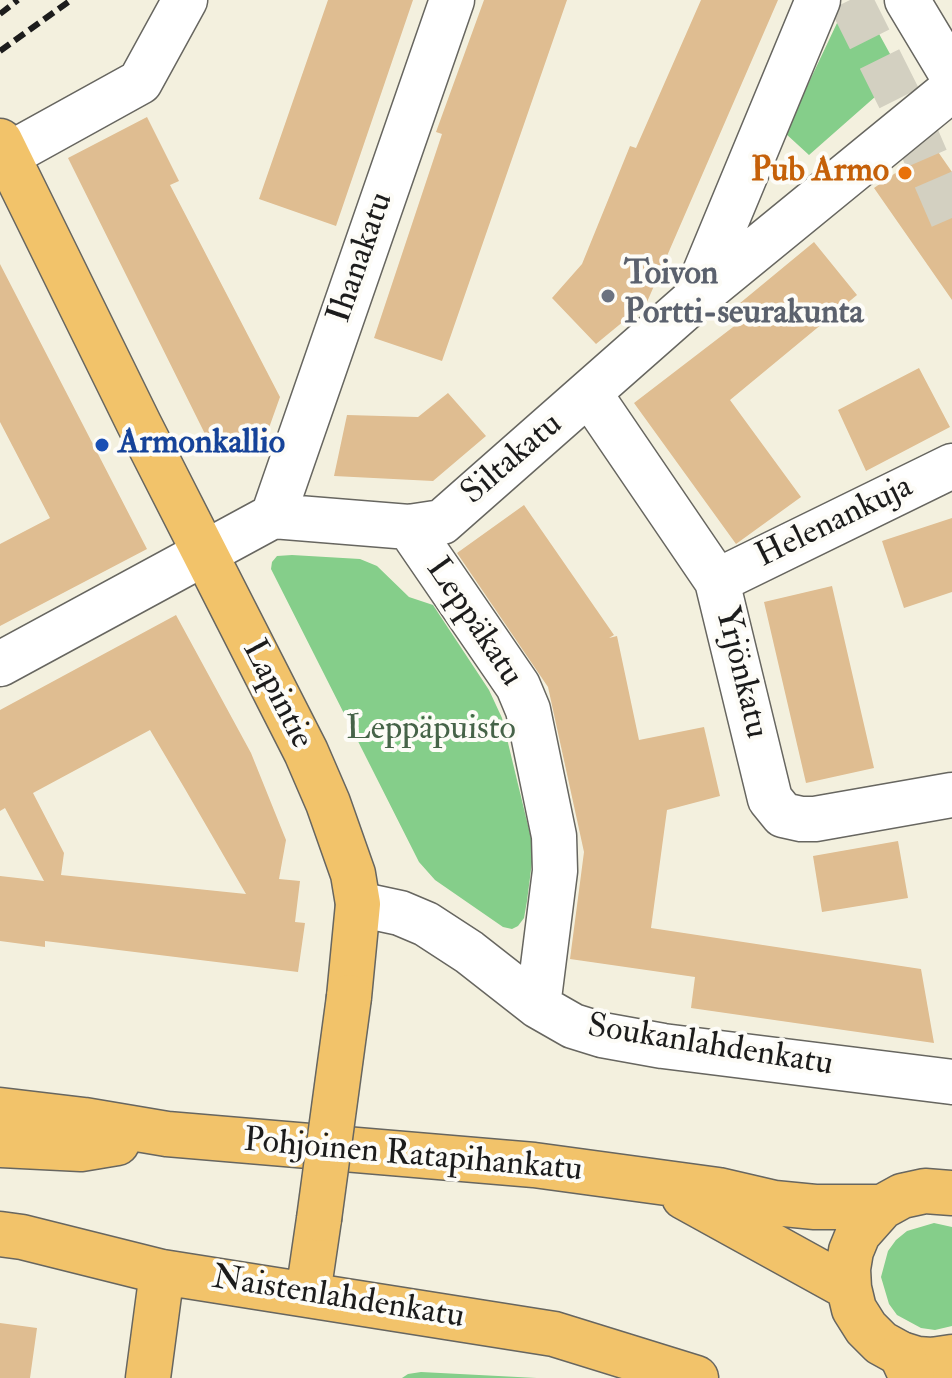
<!DOCTYPE html>
<meta charset="utf-8">
<style>
body{margin:0}
canvas{display:block;background:#f3f0de}
</style>
<canvas width="952" height="1378"></canvas>
<script>
const ctx = document.querySelector('canvas').getContext('2d');
ctx.lineJoin = 'round';
function fill(path, color) { ctx.fillStyle = color; ctx.fill(path, 'evenodd'); }
const shape = rows => new Path2D(rows.map(r => 'M' + r).join(''));
function strokePath(path, color, width, dash) { ctx.strokeStyle = color; ctx.lineWidth = width; ctx.lineCap = dash ? 'butt' : 'round'; ctx.setLineDash(dash || []); ctx.stroke(path); }
function write(font, color, halo, rows, align = 'center') {
  ctx.font = font + ' "IM FELL Double Pica",serif'; ctx.lineWidth = 8; ctx.setLineDash([]); ctx.textBaseline = 'middle'; ctx.strokeStyle = halo; ctx.fillStyle = color; for (const [text, x, y, turn = 0] of rows) {
    ctx.save(); ctx.translate(x, y); ctx.rotate((+turn || 0) * Math.PI / 180); ctx.textAlign = isNaN(turn) ? turn : align; if (halo) ctx.strokeText(text, 0, 0); ctx.fillText(text, 0, 0); ctx.restore();
  }
}
fill(shape([
 [846,4,860,7,872,21,901,74,809,155,785,133],
 [292,555,360,559,377,566,409,597,433,605,489,690,502,718,531,838,532,862,527,901,524,918,518,926,512,929,503,927,435,880,419,862,271,569,272,562,277,556],
 [934,1223,952,1227,952,1326,935,1330,921,1328,897,1315,889,1304,881,1277,888,1251,896,1240,907,1231],
 [421,1372,537,1378,402,1378,408,1374]
]), '#85ce8a');
fill(shape([
 [328,0,413,0,336,226,259,199],
 [484,0,567,0,442,361,374,338,442,134,436,132],
 [701,0,778,0,647,302,596,344,552,298,582,264,630,146,636,148],
 [147,117,179,181,170,185,280,397,260,453,206,436,68,158],
 [934,146,952,172,952,300,874,188],
 [814,242,857,295,730,400,801,497,736,544,634,403,737,324,728,313],
 [0,264,147,549,0,626,0,544,50,518,0,422],
 [919,368,950,427,866,471,838,410],
 [448,393,486,436,433,481,334,476,347,415,418,417],
 [524,505,614,635,609,638,617,636,639,740,704,727,720,796,667,810,651,928,921,969,934,1043,691,1008,695,977,570,959,584,852,548,687,457,553],
 [952,518,952,592,904,608,882,541],
 [832,586,874,768,806,783,764,602],
 [176,615,251,753,286,840,279,879,300,881,295,922,305,923,298,972,45,941,45,947,0,941,0,876,44,881,5,808,0,811,0,710],
 [150,730,185,789,246,894,61,875,64,853,33,793],
 [898,841,908,898,822,912,813,856],
 [0,1323,37,1328,30,1378,0,1378]
]), '#dfbd91');
strokePath(shape([
 [850,0,909,118,952,218]
]), '#d3d0c1', 44, [44, 22]);
const minor = shape([
 [907,0,952,75],
 [8,155,140,82,185,0],
 [696,294,818,0],
 [589,393,717,581,770,799,783,815,801,819,815,819,952,795],
 [273,516,452,0],
 [409,527,518,686,528,710,554,836,555,871,538,1006],
 [717,581,952,466],
 [0,664,273,516,409,527,442,522,694,300,952,89],
 [358,904,400,913,426,924,469,952,538,1006,573,1026,602,1035,663,1046,952,1082]
]);
const major = shape([
 [0,141,139,424,306,752,328,803,353,874,358,904,349,997],
 [0,1110,84,1120,167,1134,534,1165,718,1190,774,1203,815,1207,882,1207],
 [0,1145,81,1149,117,1143],
 [952,1193,925,1191,902,1196,882,1207,858,1234,851,1251,848,1269,849,1288,854,1309,866,1328,881,1343,901,1354,917,1359,932,1360,952,1357],
 [684,1197,849,1288],
 [0,1234,22,1237,162,1272,554,1334,696,1378],
 [308,1294,319,1219],
 [148,1378,162,1272]
]);
const highway = shape([
 [901,1354,912,1378]
]);
strokePath(minor, '#676660', 47);
strokePath(major, '#676660', 47);
strokePath(highway, '#676660', 47);
strokePath(minor, '#fff', 44);
strokePath(major, '#f2c36a', 44);
strokePath(highway, '#f2c36a', 44);
strokePath(shape([
 [0,14,18,0],
 [0,51,71,0]
]), '#1c1c1c', 6, [12, 6]);
const majorBridge = shape([
 [319,1219,349,997]
]);
strokePath(majorBridge, '#676660', 47, []);
strokePath(majorBridge, '#f2c36a', 44);
for (const [x, y, r, color] of [
 [905,173,8,"#e8710a"],
 [608,296,8,"#6b7280"],
 [102,445,8,"#1a4fb4"]
]) { const dot = new Path2D(); dot.arc(x, y, r, 0, 2 * Math.PI); ctx.fillStyle = color; ctx.fill(dot); strokePath(dot, '#fdfcf7', 3); }
write('bold 34px', '#c56008', '#fdfcf7', [
 ["Pub Armo",889,173]
], 'right');
write('34px', '#1c1c1c', '#fdfcf7', [
 ["Ihanakatu",362,258,-71],
 ["Siltakatu",513,460,-41],
 ["Helenankuja",835,523,-26],
 ["Leppäkatu",473,623,56],
 ["Yrjönkatu",740,673,76],
 ["Lapintie",276,695,63],
 ["Soukanlahdenkatu",710,1047,9],
 ["Pohjoinen Ratapihankatu",413,1157,5],
 ["Naistenlahdenkatu",338,1299,9]
]);
write('bold 34px', '#5b616d', '#fdfcf7', [
 ["Toivon",624,276],
 ["Portti-seurakunta",624,315]
], 'left');
write('bold 34px', '#164399', '#fdfcf7', [
 ["Armonkallio",118,445]
], 'left');
write('34px', '#466348', '#fdfcf7', [
 ["Leppäpuisto",431,731]
]);
</script>
